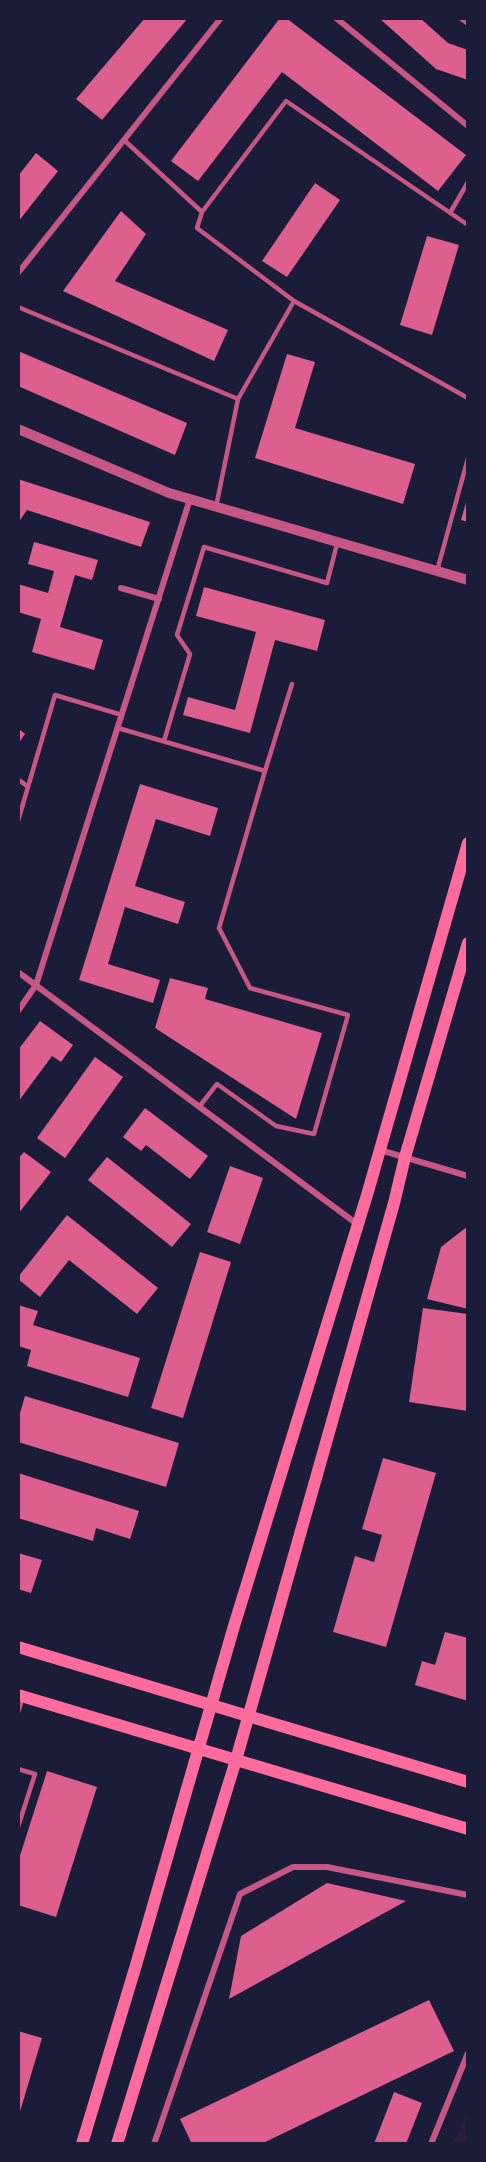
<!DOCTYPE html>
<style>
body{margin:0}
#map{position:relative;width:486px;height:2162px;overflow:hidden;background:#1b1b3a;font-family:Figtree,sans-serif}
canvas{display:block}
.frame{position:absolute;inset:0;border:20px solid #1b1b3a;pointer-events:none}
</style>
<div id="map">
<canvas width="486" height="2162"></canvas>
<div class="frame"></div>
</div>
<script>
const ctx = document.querySelector('canvas').getContext('2d');
ctx.lineJoin = 'round';
function fill(path, color) { ctx.fillStyle = color; ctx.fill(path, 'evenodd'); }
const shape = rows => new Path2D(rows.map(r => 'M' + r).join(''));
function strokePath(path, color, width, dash) { ctx.strokeStyle = color; ctx.lineWidth = width; ctx.lineCap = dash ? 'butt' : 'round'; ctx.setLineDash(dash || []); ctx.stroke(path); }
fill(shape([
 [468,2111,468,2144,453,2144]
]), '#2a1e3b');
fill(shape([
 [145,18,188,18,102,120,76,99],
 [280,18,286,18,466,155,438,191,282,72,198,181,171,161],
 [379,18,420,18,448,43,468,50,468,80,436,69],
 [36,153,58,171,18,222,18,176],
 [315,183,340,200,287,277,262,261],
 [121,211,146,234,115,281,228,330,214,361,63,291],
 [427,236,459,245,432,335,400,325],
 [18,351,187,423,175,455,18,386],
 [287,354,315,362,295,428,415,464,403,504,255,458],
 [18,479,150,522,141,547,27,510,18,523],
 [467,499,468,499,468,522,461,520],
 [34,542,98,560,92,580,75,575,60,627,103,640,94,670,32,652,41,619,18,612,18,584,48,593,54,571,28,564],
 [204,587,325,620,317,651,275,640,250,733,183,715,188,697,235,710,256,632,196,616],
 [18,728,25,734,18,744],
 [140,784,218,808,210,836,156,819,135,886,185,902,178,924,125,907,108,964,160,980,153,1003,79,980],
 [170,978,208,988,205,999,322,1033,296,1119,155,1028],
 [40,1021,73,1045,61,1062,52,1056,18,1102,18,1050],
 [95,1057,123,1077,65,1158,37,1138],
 [145,1108,208,1156,190,1179,146,1145,141,1151,123,1137],
 [24,1152,51,1172,18,1214,18,1159],
 [107,1157,191,1224,172,1247,88,1180],
 [230,1166,263,1178,240,1244,207,1232],
 [67,1215,158,1288,137,1314,69,1260,40,1297,18,1279,18,1277],
 [468,1226,468,1309,427,1299,441,1247],
 [200,1252,231,1262,183,1418,151,1408],
 [18,1305,38,1311,33,1325,140,1358,128,1397,27,1366,31,1350,18,1346],
 [423,1308,468,1314,468,1411,409,1402],
 [25,1396,179,1443,166,1487,18,1442,18,1420],
 [383,1458,436,1473,386,1647,333,1632,355,1556,374,1562,382,1535,362,1529],
 [18,1473,139,1511,130,1539,96,1528,93,1541,18,1518],
 [18,1553,42,1560,31,1593,18,1589],
 [445,1632,468,1638,468,1701,415,1685,422,1661,435,1665],
 [47,1771,97,1787,56,1917,18,1905,18,1862],
 [327,1883,406,1901,229,1999,241,1936],
 [429,2000,454,2051,261,2144,192,2144,180,2119],
 [18,2031,42,2038,19,2115,18,2115],
 [394,2092,422,2103,406,2144,374,2144]
]), '#dd5f8e');
strokePath(shape([
 [460,18,468,24],
 [124,140,202,212,286,101,468,225],
 [202,212,197,228,294,301,468,398],
 [450,213,468,182],
 [18,307,238,399],
 [216,507,238,399,294,301],
 [437,571,468,458],
 [118,728,265,771,219,928,250,988,348,1015,314,1134,276,1126,217,1084,199,1107],
 [164,741,190,654,177,635,204,547,327,583,337,544],
 [265,771,292,684],
 [18,779,28,787],
 [18,821,55,695,122,715],
 [18,1712,23,1697],
 [18,1769,35,1774,18,1827]
]), '#c65784', 4.5);
strokePath(shape([
 [336,18,468,126],
 [18,273,221,18],
 [121,588,159,599],
 [18,972,357,1224],
 [18,1011,36,985,190,499],
 [380,1150,468,1176],
 [154,2144,240,1894,293,1867,327,1867,468,1895],
 [431,2144,468,2053]
]), '#c65784', 6);
strokePath(shape([
 [18,429,169,493,468,580]
]), '#c65784', 10);
strokePath(shape([
 [18,1647,468,1782],
 [18,1695,468,1829],
 [82,2144,136,1965,234,1626,367,1195,468,843],
 [117,2144,236,1760,394,1203,405,1157,468,943]
]), '#ff6b9d', 12);
</script>
